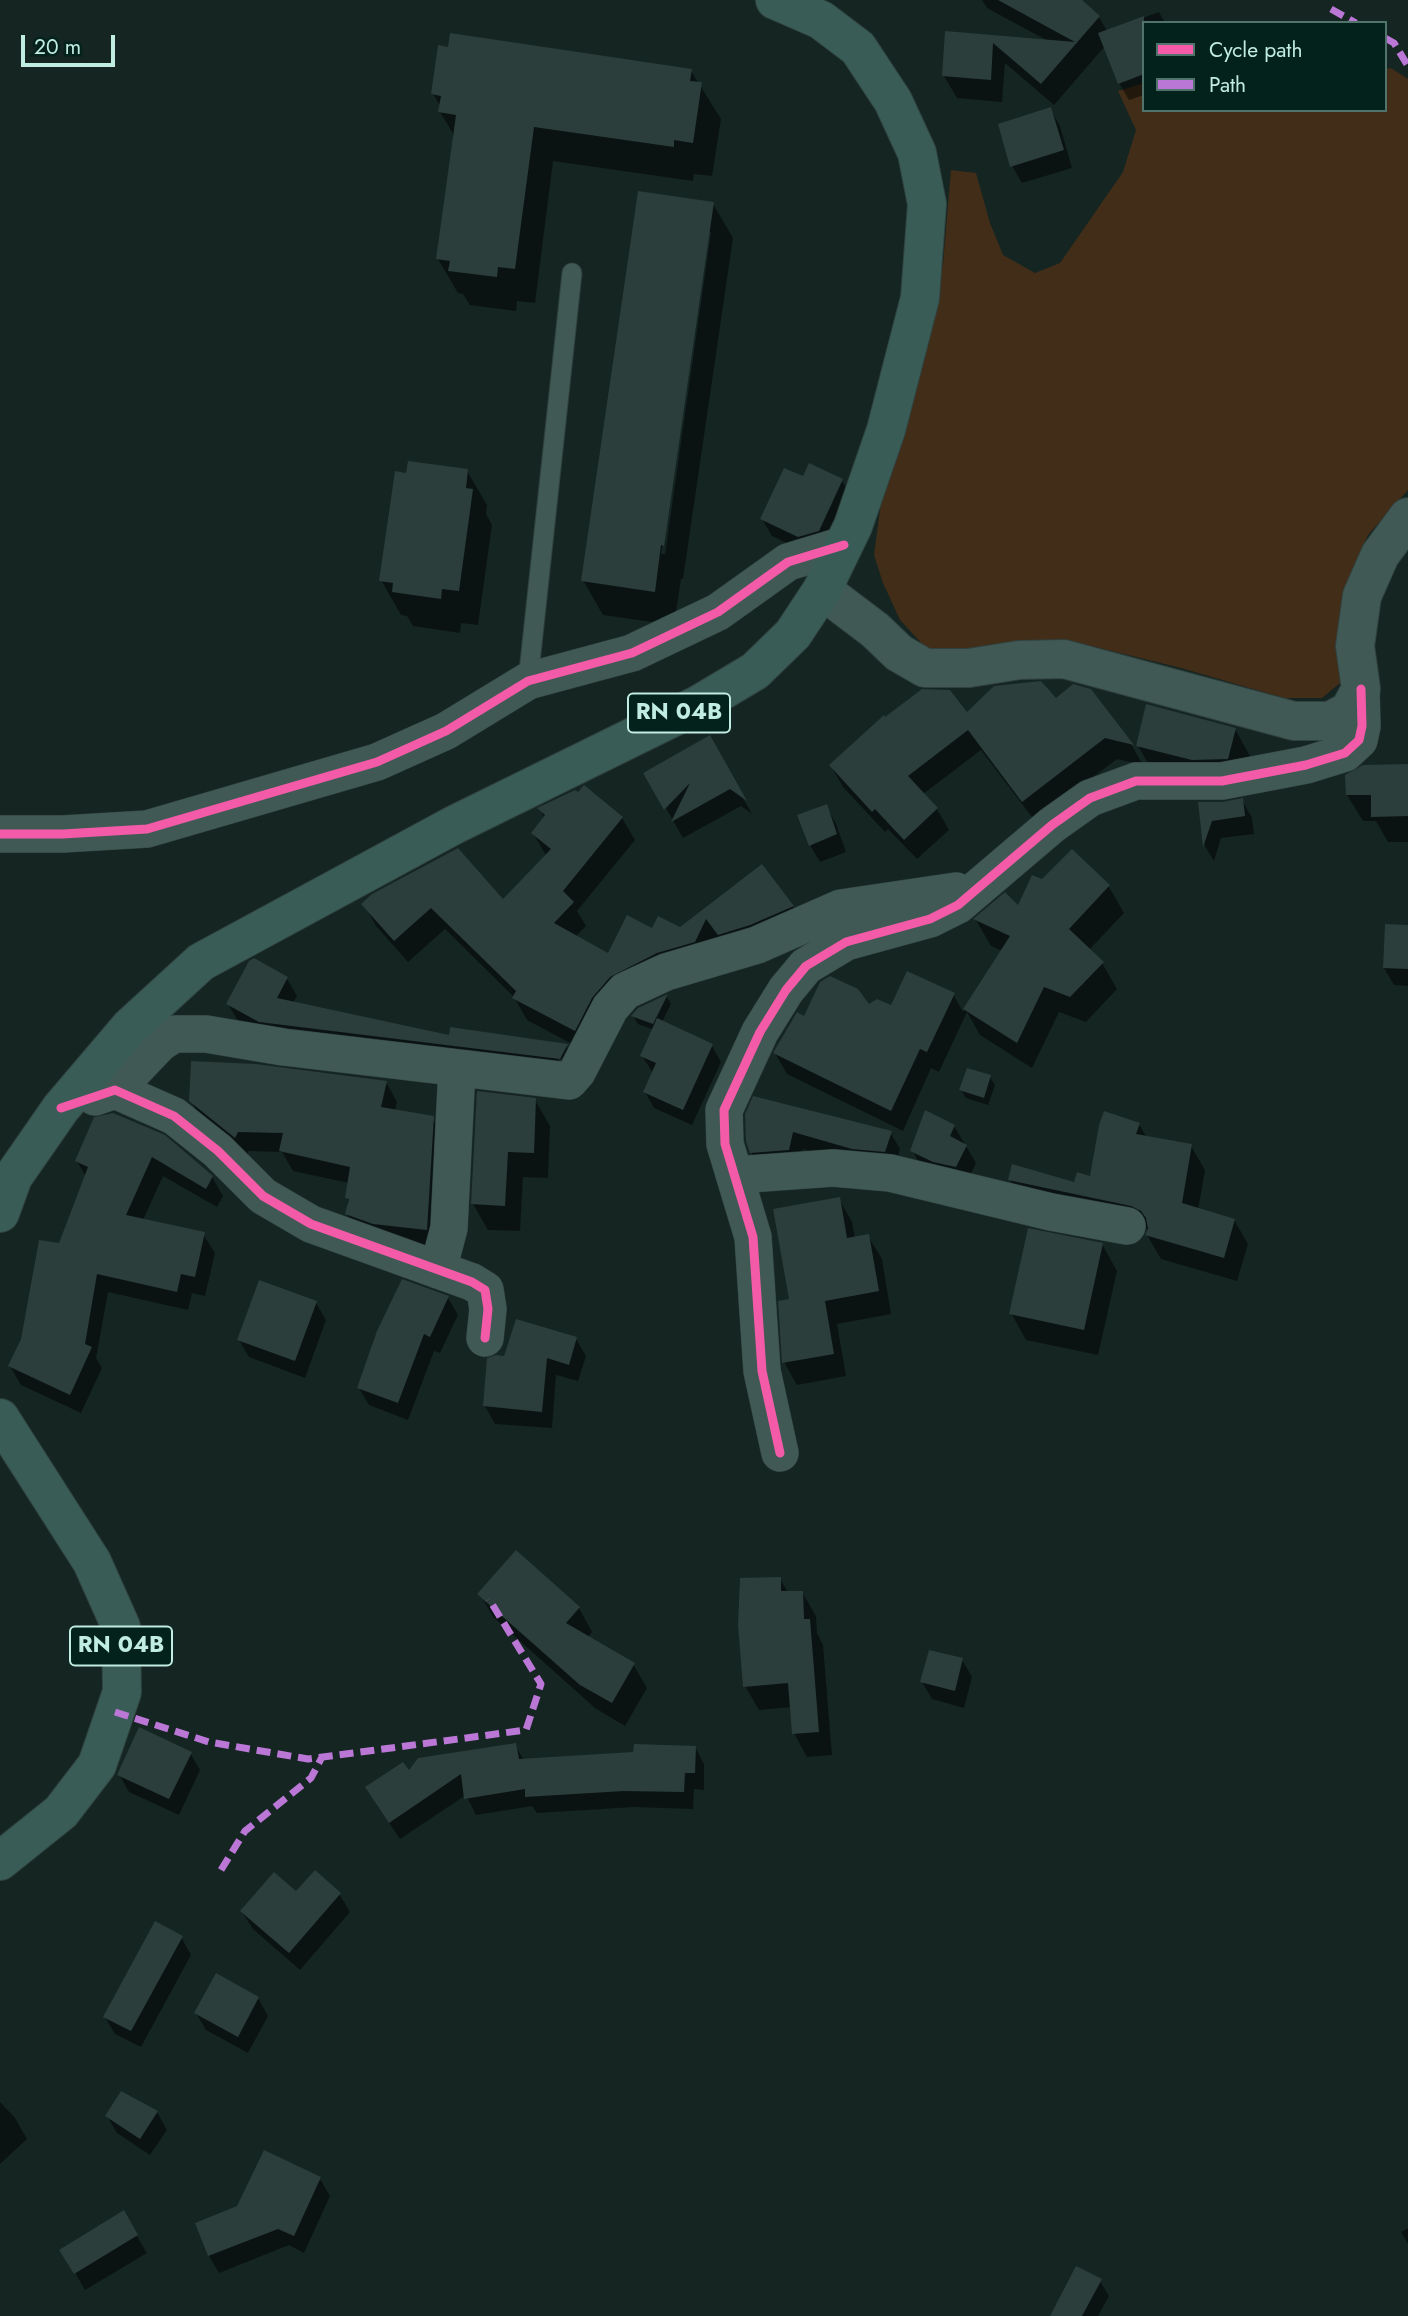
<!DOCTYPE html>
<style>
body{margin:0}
#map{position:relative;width:1408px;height:2316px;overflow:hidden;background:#142522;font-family:Jost,sans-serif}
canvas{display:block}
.legend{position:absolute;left:1142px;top:21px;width:245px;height:91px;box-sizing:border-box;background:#04221c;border:2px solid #50736b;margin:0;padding:9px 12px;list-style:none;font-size:21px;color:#c1ece2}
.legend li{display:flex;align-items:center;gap:14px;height:35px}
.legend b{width:35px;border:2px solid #50736b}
.scale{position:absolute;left:21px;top:35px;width:94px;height:32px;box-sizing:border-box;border:4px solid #c1ece2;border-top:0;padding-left:9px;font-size:21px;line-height:24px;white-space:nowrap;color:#c1ece2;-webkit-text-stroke:5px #04221c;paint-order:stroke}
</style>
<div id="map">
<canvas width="1408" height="2316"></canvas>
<ul class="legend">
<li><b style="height:9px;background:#f35aa7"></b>Cycle path</li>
<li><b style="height:9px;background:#ba77d6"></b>Path</li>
</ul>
<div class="scale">20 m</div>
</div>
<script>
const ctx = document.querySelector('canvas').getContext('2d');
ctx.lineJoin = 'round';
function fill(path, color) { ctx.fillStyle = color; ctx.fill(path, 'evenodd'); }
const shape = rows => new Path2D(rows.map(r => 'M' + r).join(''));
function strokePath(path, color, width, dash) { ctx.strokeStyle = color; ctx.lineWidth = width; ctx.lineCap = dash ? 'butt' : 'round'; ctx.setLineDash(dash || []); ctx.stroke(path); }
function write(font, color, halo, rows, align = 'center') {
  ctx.font = font + ' Jost,sans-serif'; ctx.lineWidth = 5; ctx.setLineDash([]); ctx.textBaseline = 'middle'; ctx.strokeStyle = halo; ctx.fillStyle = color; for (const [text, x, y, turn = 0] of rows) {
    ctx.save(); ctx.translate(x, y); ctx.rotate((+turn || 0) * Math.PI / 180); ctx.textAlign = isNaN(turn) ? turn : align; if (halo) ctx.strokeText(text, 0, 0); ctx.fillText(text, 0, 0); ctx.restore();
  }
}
fill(shape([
 [1391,68,1408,79,1408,490,1368,535,1350,578,1345,679,1322,698,1284,698,1181,668,1067,640,956,658,925,647,900,620,883,583,874,555,882,495,943,264,951,170,976,173,990,223,1003,255,1035,273,1060,263,1123,172,1136,130,1118,91,1144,83,1144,110,1385,110,1385,69]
]), '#422d18');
fill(shape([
 [982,0,1079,0,1099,17,1107,31,1159,12,1165,23,1144,23,1144,95,1129,100,1119,83,1105,46,1054,105,1005,63,1002,102,957,98,944,76,947,33,1048,41,987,8],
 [691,71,721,119,712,176,694,174,693,181,553,161,535,303,517,301,516,311,470,305,463,294,458,293,438,259,455,137,440,112,441,107,433,94],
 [1050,109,1060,126,1072,168,1022,183,1012,166],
 [713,204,733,238,683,579,681,579,674,625,603,615,583,580],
 [708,232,711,232,665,554,661,554],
 [467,471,487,505,486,514,492,525,478,625,461,623,460,633,413,626,407,616,401,615,381,580,408,475],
 [804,478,842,481,852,498,828,548,809,554,772,536,762,519],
 [1090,690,1132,746,1143,765,1117,759,1035,821,981,750,923,794,937,809,949,830,917,859,888,829,885,832,843,787,831,766,966,714,1055,700],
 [1235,729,1250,756,1242,785,1153,772,1138,746],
 [709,738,752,814,741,806,683,838,646,773],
 [1408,766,1408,842,1388,842,1376,821,1363,821,1347,795],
 [1242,800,1252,818,1254,834,1221,838,1214,861,1205,846,1200,804,1222,804],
 [826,806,836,824,846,852,820,862,810,845],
 [540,809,622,818,635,840,577,911,586,926,575,937,609,956,653,931,680,929,762,866,793,907,805,928,622,999,587,1052,527,1020,514,997,445,929,408,962,376,926,364,904,503,901,547,857,533,833,544,817],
 [1072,851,1109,887,1124,913,1089,950,1102,963,1117,989,1086,1022,1059,1012,1032,1068,980,1035,967,1012,939,1072,931,1068,903,1131,787,1074,775,1053,805,1018,868,1006,891,1008,953,994,963,1012,1002,951,991,946,976,920,1019,908],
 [1408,926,1408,986,1394,985,1384,968],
 [287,979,297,996,293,1003,450,1037,566,1046,576,1063,571,1074,562,1059,558,1059,568,1075,238,1021,228,1004],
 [667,997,671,1004,662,1022,712,1046,721,1062,692,1125,654,1108,645,1092,653,1073,642,1056,654,1030,638,1024,633,1016,639,1010],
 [990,1077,995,1085,988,1105,966,1098,961,1090],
 [386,1082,397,1102,395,1111,432,1118,444,1138,437,1249,359,1234,347,1214,349,1183,293,1171,282,1152,249,1151,246,1156,203,1121,191,1101],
 [535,1100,550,1126,548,1178,523,1177,520,1231,488,1230,473,1204],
 [747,1115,890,1132,900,1149,895,1168,863,1166,803,1149,798,1167,761,1170,751,1152],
 [96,1119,212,1177,223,1196,217,1207,163,1176,143,1220,203,1234,215,1253,205,1296,192,1293,188,1310,108,1292,96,1358,102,1368,81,1413,21,1385,10,1366,86,1177,77,1161],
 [1139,1124,1147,1138,1191,1146,1205,1170,1198,1210,1234,1220,1248,1244,1237,1281,1161,1259,1147,1235,1149,1230,1147,1229,1023,1203,1010,1180,1076,1184,1091,1178],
 [954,1126,976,1163,966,1184,922,1168,912,1150],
 [839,1199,852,1222,855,1238,868,1236,882,1259,891,1314,837,1324,846,1376,797,1385,784,1362,791,1300],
 [1102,1244,1117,1271,1098,1355,1026,1340,1011,1313],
 [403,1281,448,1298,458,1315,440,1353,434,1351,408,1420,369,1405,359,1388],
 [316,1303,326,1320,305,1378,249,1357,239,1340],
 [576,1339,586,1356,578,1381,556,1375,552,1428,495,1424,485,1406,506,1358],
 [780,1579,788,1592,802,1592,816,1616,817,1633,823,1645,832,1755,807,1757,794,1733,792,1707,759,1710,745,1686],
 [480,1594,579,1608,592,1632,588,1637,633,1664,647,1688,625,1726,595,1708,493,1617],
 [962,1660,972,1677,964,1708,932,1699,922,1682],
 [515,1745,524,1760,635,1754,695,1747,704,1764,704,1790,694,1789,693,1809,634,1807,537,1813,532,1806,476,1815,466,1795,400,1839,377,1805,408,1773],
 [190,1753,200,1770,179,1815,129,1792,119,1774],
 [297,1894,340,1895,350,1912,300,1970,253,1929,242,1912],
 [181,1937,191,1955,141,2047,115,2034,105,2017],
 [258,1998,268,2016,248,2053,206,2030,196,2013],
 [0,2102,15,2118,27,2139,0,2164],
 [157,2112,167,2130,150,2155,117,2133,107,2116],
 [320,2179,330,2196,304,2253,289,2245,219,2273,209,2256,197,2224],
 [123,2213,147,2253,85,2290,62,2250],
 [1408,2228,1408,2244,1401,2232],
 [1100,2281,1109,2296,1098,2316,1052,2316]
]), '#0007');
fill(shape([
 [998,0,1082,0,1100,16,1041,84,993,43,991,80,942,76,945,31,1075,42],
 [1144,16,1144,74,1118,84,1098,33],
 [450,33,692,69,690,81,702,82,693,143,674,140,674,147,534,127,515,269,498,267,497,277,448,271,450,261,436,259,456,115,438,112,441,96,431,94,438,45,448,47],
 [1051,107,1064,150,1010,167,998,124],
 [638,191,714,202,664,546,661,545,655,592,581,581],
 [408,461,468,469,466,488,473,489,459,591,442,589,441,599,392,592,393,583,379,581,395,471,406,473],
 [809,463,843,479,819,531,798,537,760,519,784,468,803,476],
 [1041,681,1056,698,1073,684,1091,689,1134,745,1105,738,1022,802,968,730,908,776,938,808,904,840,875,809,872,812,829,765,884,715,885,717,922,689,950,690,967,712,994,686],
 [1146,704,1236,728,1228,759,1192,760,1136,746],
 [710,735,747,801,730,789,671,822,690,783,664,810,643,773],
 [1408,764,1408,816,1371,817,1371,795,1346,795,1345,775,1363,765],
 [584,785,623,817,563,891,574,902,554,923,608,953,627,915,652,928,658,916,680,927,762,864,794,906,750,925,718,935,706,919,695,942,657,953,610,977,592,998,575,1031,512,998,516,991,431,908,394,941,361,904,372,894,458,848,503,899,551,849,531,833,545,815,537,808,575,790,578,792],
 [1243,798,1245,816,1212,821,1203,847,1198,802,1222,802],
 [827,804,837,834,809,846,797,815],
 [1072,849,1110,885,1069,929,1104,962,1070,997,1044,987,1017,1043,963,1009,1010,936,973,919,1005,892,1018,905,1032,875,1042,879],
 [1385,924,1408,925,1408,969,1383,968],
 [254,958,288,977,277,998,449,1035,450,1027,568,1044,560,1059,259,1022,226,1004,249,961],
 [907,971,955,993,927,1052,920,1049,891,1111,773,1053,797,1012,804,1016,820,982,830,976,858,989,869,1004,877,999,891,1005],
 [668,994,653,1024,631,1016,638,1008],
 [657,1018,713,1044,683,1110,643,1092,656,1063,640,1056],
 [191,1061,256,1064,387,1081,381,1107,434,1116,427,1230,373,1224,345,1214,349,1199,345,1198,350,1167,279,1151,283,1133,238,1132,235,1138,189,1101],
 [967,1068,991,1075,984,1098,959,1090],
 [477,1091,536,1098,534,1153,508,1152,505,1206,471,1204],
 [753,1096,892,1131,885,1152,852,1149,793,1132,789,1150,750,1153,746,1141,745,1114],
 [925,1110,955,1125,950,1136,967,1145,956,1167,933,1162,910,1151],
 [1104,1111,1140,1123,1136,1134,1192,1144,1182,1203,1235,1219,1224,1258,1145,1235,1148,1229,1146,1218,1141,1211,1131,1206,1008,1180,1012,1164,1074,1182,1077,1172,1090,1176,1099,1125],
 [113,1113,165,1135,213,1176,206,1189,152,1157,126,1215,205,1232,195,1277,181,1274,177,1292,97,1274,85,1344,92,1347,70,1395,8,1366,21,1339,39,1240,59,1243,88,1167,75,1161,94,1117],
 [840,1197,847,1238,869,1234,879,1291,825,1301,834,1354,782,1363,778,1301,789,1299,773,1209],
 [1028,1228,1103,1243,1084,1330,1009,1314],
 [402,1279,449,1296,430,1337,424,1334,398,1403,357,1388,377,1331],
 [259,1280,317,1301,295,1361,237,1340],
 [516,1319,577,1337,569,1365,547,1358,542,1412,483,1406,487,1358,496,1355,504,1356],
 [516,1550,580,1607,566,1623,635,1663,612,1703,580,1685,477,1594],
 [781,1577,781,1591,803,1591,804,1619,810,1619,819,1732,792,1734,788,1683,743,1687,738,1625,740,1578],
 [929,1650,963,1658,955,1691,920,1682],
 [139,1727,192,1752,169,1799,117,1775],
 [516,1743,519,1759,633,1752,634,1744,696,1746,695,1773,685,1773,684,1792,624,1791,525,1797,525,1789,464,1799,461,1774,389,1823,365,1787,403,1762,409,1770,418,1758],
 [315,1870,341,1893,289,1953,240,1911,274,1872,296,1891],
 [155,1921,183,1936,131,2031,103,2017],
 [216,1973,259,1997,238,2037,194,2013],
 [121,2091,158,2111,140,2139,105,2116],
 [264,2150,321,2177,294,2236,278,2229,208,2256,195,2223,237,2206],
 [124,2210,138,2235,74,2274,59,2250],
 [1076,2266,1102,2279,1082,2316,1050,2316]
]), '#2b3e3b');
const service = shape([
 [528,681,572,273]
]);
const minor = shape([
 [0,834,63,834,147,829,377,762,446,731,528,681,632,653,718,612,788,562,844,545],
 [115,1090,160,1043,174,1034,206,1034,283,1047,569,1081,577,1072,610,1008,625,991,666,972,757,945,841,908,956,891],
 [95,1097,115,1090,174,1116,218,1151,263,1196,311,1224,472,1282,485,1290,488,1309,485,1338],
 [735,1175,833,1168,890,1173,1051,1212,1127,1226],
 [438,1270,449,1228,457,1068],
 [780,1453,762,1371,753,1237,725,1144,724,1110,760,1032,786,990,806,966,846,942,930,919,958,905,1052,825,1090,798,1136,781,1222,781,1306,765,1345,753,1359,740,1362,726,1361,689]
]);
const tertiary = shape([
 [822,590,875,630,899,653,925,668,969,668,1019,660,1064,659,1294,721,1330,721,1349,711,1361,689,1355,646,1362,596,1380,555,1408,517]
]);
const primary = shape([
 [0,1213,13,1177,61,1108,130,1027,201,962,454,825,698,705,755,671,793,634,822,590,853,526,886,430,920,298,927,204,917,153,893,101,858,48,821,20,775,0],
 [0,1418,92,1562,121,1627,122,1692,97,1765,61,1812,0,1861]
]);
strokePath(service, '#30423f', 21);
strokePath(minor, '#30423f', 38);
strokePath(tertiary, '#30423f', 40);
strokePath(primary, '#30423f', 40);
strokePath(service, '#405954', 19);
strokePath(minor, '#405954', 37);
strokePath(tertiary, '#405954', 38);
strokePath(primary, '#3a5c57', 38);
strokePath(shape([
 [1331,9,1356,23],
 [1385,38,1394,43,1408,66],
 [115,1712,209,1742,308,1759,526,1730,541,1684,489,1599],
 [221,1870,245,1831,311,1778,322,1757]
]), '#ba77d6', 7, [14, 7]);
strokePath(shape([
 [0,834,63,834,147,829,377,762,446,731,528,681,632,653,718,612,788,562,844,545],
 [61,1108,115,1090,174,1116,218,1151,263,1196,311,1224,472,1282,485,1290,488,1309,485,1338],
 [780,1453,762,1371,753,1237,725,1144,724,1110,760,1032,786,990,806,966,846,942,930,919,958,905,1052,825,1090,798,1136,781,1222,781,1306,765,1345,753,1359,740,1362,726,1361,689]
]), '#f35aa7', 9);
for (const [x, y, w] of [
 [679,713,102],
 [121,1646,102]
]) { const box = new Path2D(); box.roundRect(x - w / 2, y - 19.5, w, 39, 5); ctx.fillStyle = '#04221c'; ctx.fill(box); strokePath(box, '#c1ece2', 2); }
write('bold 23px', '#c1ece2', null, [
 ["RN 04B",679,713],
 ["RN 04B",121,1646]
]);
</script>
